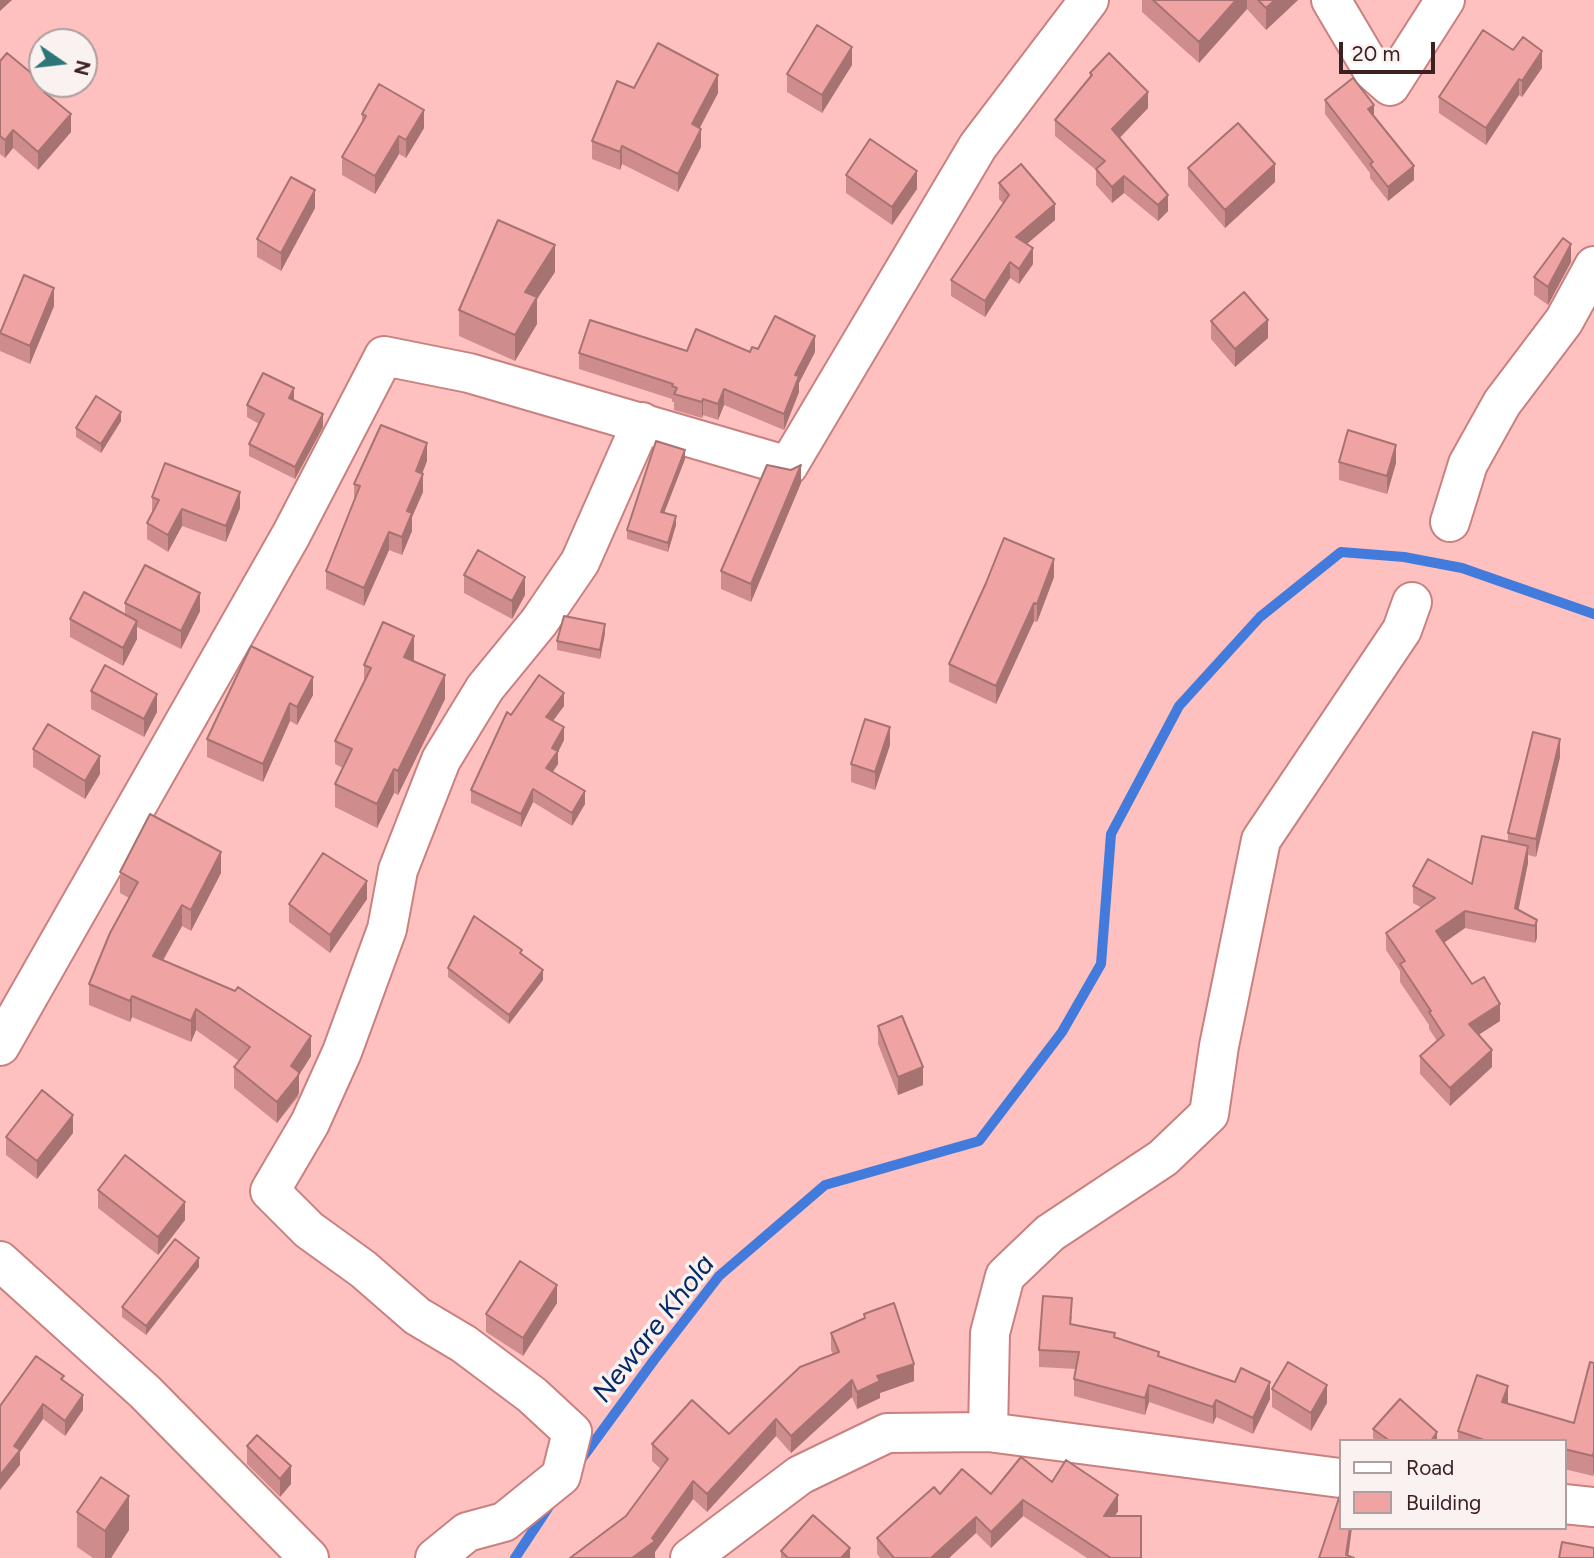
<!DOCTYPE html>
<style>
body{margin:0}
#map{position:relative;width:1594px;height:1558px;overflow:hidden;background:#ffc1bf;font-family:Figtree,sans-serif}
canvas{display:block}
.legend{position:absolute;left:1339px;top:1439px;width:228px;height:91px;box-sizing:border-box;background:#faf2f1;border:2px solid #ae9e9d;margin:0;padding:9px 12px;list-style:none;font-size:21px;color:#3d2020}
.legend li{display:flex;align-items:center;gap:14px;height:35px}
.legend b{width:35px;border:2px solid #ae9e9d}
.north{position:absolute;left:28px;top:28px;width:70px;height:70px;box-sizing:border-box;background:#faf2f1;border:2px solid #ae9e9d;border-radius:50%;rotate:104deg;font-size:19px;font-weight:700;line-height:28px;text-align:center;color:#3d2020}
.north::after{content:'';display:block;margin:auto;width:24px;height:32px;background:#2c767a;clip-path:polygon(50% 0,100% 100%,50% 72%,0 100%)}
.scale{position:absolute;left:1339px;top:42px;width:96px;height:32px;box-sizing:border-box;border:4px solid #3d2020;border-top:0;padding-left:9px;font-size:21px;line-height:24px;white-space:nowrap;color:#3d2020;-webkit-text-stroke:5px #faf2f1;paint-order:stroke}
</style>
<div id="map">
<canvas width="1594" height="1558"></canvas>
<ul class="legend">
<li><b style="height:9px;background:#fff"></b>Road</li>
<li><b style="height:19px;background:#efa4a3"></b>Building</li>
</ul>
<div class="north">N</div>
<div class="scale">20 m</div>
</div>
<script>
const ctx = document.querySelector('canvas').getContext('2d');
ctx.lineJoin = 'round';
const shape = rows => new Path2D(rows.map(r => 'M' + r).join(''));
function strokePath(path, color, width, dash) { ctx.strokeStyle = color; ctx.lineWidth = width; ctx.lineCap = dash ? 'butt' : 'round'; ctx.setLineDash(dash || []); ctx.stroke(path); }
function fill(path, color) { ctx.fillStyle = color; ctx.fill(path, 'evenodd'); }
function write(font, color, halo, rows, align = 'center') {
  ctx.font = font + ' Figtree,sans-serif'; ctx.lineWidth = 7; ctx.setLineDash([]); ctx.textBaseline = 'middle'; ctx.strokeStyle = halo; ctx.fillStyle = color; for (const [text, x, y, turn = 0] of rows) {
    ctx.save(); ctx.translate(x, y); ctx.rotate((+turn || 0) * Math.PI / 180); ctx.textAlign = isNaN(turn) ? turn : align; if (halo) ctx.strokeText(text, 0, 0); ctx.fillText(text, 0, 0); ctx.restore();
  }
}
strokePath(shape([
 [580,1461,654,1360,719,1276,825,1185,979,1141,1062,1032,1101,964,1111,834,1179,706,1260,617,1341,552,1404,557,1462,568,1594,614],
 [515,1558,550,1505]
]), '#437bdd', 10);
const minor = shape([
 [1331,0,1373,71,1390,86,1445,0],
 [1450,522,1468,464,1502,403,1564,321,1594,266],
 [0,1046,291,535,384,356,469,373,788,466,978,146,1089,0],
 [0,1261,145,1392,309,1558],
 [988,1432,990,1333,1005,1276,1050,1233,1163,1158,1209,1114,1219,1046,1261,840,1402,630,1412,602],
 [1564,1504,1594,1507],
 [435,1558,467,1532,504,1522,561,1476,572,1432,532,1395,464,1344,417,1316,363,1269,309,1230,270,1191,310,1123,342,1052,387,929,398,870,441,760,485,688,539,622,580,562,642,422],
 [690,1558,800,1475,887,1433,988,1432,1340,1478]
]);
strokePath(minor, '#c98180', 42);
strokePath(minor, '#fff', 38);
fill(shape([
 [1142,0,1298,0,1266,30,1247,9,1199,63,1142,12],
 [0,61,48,95,71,132,38,170,13,148,5,158,0,154],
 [852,65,822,113,787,92,787,74],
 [1542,68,1522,97,1519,95,1486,145,1439,113,1439,97],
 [1090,73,1148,108,1119,138,1168,211,1158,221,1124,193,1112,203,1096,185,1096,170,1055,136,1055,120,1090,77],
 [634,88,718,93,700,128,701,147,678,192,622,164,620,170,592,159,592,141],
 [1325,100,1374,117,1414,180,1388,201,1370,178,1370,173,1325,114],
 [362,114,424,128,406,158,399,154,375,194,342,175,342,157,362,123],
 [1188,168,1275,182,1225,228,1188,186],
 [846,175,917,189,892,225,846,193],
 [999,183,1055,220,1027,244,1033,264,1019,284,1010,278,985,317,951,296,951,280,1003,203,999,199],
 [315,208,281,271,257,257,257,239],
 [1571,262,1548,305,1534,295,1534,277],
 [555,272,537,299,537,324,515,361,459,336,459,310],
 [54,306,30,364,0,351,0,333],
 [1211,321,1268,338,1235,367,1211,339],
 [758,349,815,352,799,383,799,392,784,430,724,405,718,420,703,415,702,418,674,410,674,402,672,402,672,399,579,369,579,353,687,351,750,352],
 [294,400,323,427,295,479,249,456,249,444,259,424,247,417,247,405],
 [121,421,101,453,76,437,76,428],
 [685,459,664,513,676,525,668,552,627,539,627,530],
 [427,461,422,474,423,492,412,517,412,531,402,555,389,550,364,606,326,589,326,571,354,501,354,484],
 [1339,462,1396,463,1387,494,1339,480],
 [801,483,751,602,721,589,721,571],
 [152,497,240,508,226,542,182,526,168,552,147,539,147,523,152,513],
 [464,575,525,595,512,619,464,593],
 [1054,577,1037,622,1034,621,996,704,949,682,949,664],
 [125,603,200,611,181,649,137,627,137,639,123,666,70,637,70,619,125,614],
 [605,633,600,659,557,650,557,641],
 [414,660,413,661,445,699,398,795,394,793,377,828,335,807,335,784,343,768,335,764,335,741,364,682,364,665],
 [91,691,157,712,144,737,91,709],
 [313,695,297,725,290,721,263,782,207,757,207,739],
 [564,706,553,721,564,740,558,752,558,764,553,772,585,804,572,826,533,802,521,827,471,803,471,790,511,715],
 [890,745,875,790,851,782,851,764],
 [33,749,100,774,85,799,33,767],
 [1560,757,1536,857,1528,855,1528,863,1518,910,1537,920,1537,938,1535,943,1465,928,1444,943,1472,984,1500,1021,1478,1035,1492,1067,1450,1106,1420,1074,1420,1056,1437,1041,1429,1029,1429,1025,1400,982,1400,971,1386,950,1386,933,1422,908,1413,903,1413,886,1472,884,1508,842,1508,833],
 [120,872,221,873,191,931,182,926,163,961,311,1056,299,1075,299,1093,298,1097,277,1123,234,1088,234,1067,239,1061,196,1030,191,1042,132,1017,130,1022,89,1005,89,984,129,898,120,893],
 [367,899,330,953,289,922,289,904],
 [522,955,543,980,509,1024,448,977,448,968],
 [878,1026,923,1085,898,1095,878,1044],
 [73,1133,37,1179,6,1155,6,1137],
 [98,1190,185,1220,158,1255,98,1208],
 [199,1267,146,1335,122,1317,122,1307],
 [557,1303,523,1356,486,1332,486,1314],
 [864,1314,914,1381,880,1393,880,1398,857,1409,852,1397,791,1453,776,1436,707,1512,693,1499,655,1552,655,1558,626,1516,661,1469,652,1461,652,1444,729,1434,833,1354,831,1350,831,1333,864,1318],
 [1072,1315,1071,1324,1115,1338,1159,1356,1270,1399,1253,1434,1216,1417,1213,1424,1149,1402,1145,1415,1074,1396,1074,1379,1076,1369,1039,1367,1039,1350],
 [1594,1363,1594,1472,1593,1476,1564,1469,1564,1441,1458,1441,1458,1431,1508,1404,1574,1423],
 [64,1381,83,1410,65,1436,43,1419,20,1452,20,1465,0,1406],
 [1272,1389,1327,1403,1311,1431,1272,1407],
 [1373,1429,1437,1441,1377,1441,1373,1438],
 [247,1446,291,1484,280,1497,247,1464],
 [1052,1482,1118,1511,1115,1516,1141,1558,1087,1558,1023,1516,991,1548,976,1533,949,1558,880,1558,877,1554,877,1538,940,1494,991,1494],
 [77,1512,129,1530,111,1558,93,1558,77,1547],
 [781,1551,850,1558,781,1558]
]), '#ce8d8c');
fill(shape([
 [0,0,12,0,0,11],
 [1236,0,1247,0,1247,9,1199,63,1199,42],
 [1275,0,1298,0,1266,30,1266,8],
 [852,47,852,65,822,113,822,95],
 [1542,51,1542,68,1522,97,1522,81],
 [718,75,718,93,692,142,692,124],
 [1519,79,1519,95,1486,145,1486,128],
 [1148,92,1148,108,1112,146,1112,129],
 [1374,105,1374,119,1368,109],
 [424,110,424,128,406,158,406,140],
 [71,114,71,132,38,170,38,152],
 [701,129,701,147,678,192,678,174],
 [13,130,13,148,5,158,5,140],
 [399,136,399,154,375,194,375,176],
 [622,146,622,164,620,170,620,152],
 [1275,164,1275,182,1225,228,1225,210],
 [1414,166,1414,180,1388,201,1388,187],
 [917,171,917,189,892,225,892,207],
 [1124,176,1124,193,1112,203,1112,187],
 [315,190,315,208,281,271,281,253],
 [1168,195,1168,211,1158,221,1158,205],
 [1055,204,1055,220,1016,253,1016,237],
 [1571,244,1571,262,1548,305,1548,287],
 [555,245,555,272,537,299,537,324,515,361,515,335,525,292],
 [1033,248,1033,264,1019,284,1019,269],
 [1010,262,1010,278,985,317,985,301],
 [54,288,54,306,30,364,30,346],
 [1268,320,1268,338,1235,367,1235,349],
 [815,336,815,352,799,383,799,392,784,430,784,414,795,375],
 [294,388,294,401,289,398],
 [724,389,724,405,718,420,718,404],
 [703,399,703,415,702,418,702,402],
 [121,412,121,421,101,453,101,444],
 [323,414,323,427,295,479,295,467],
 [427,443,427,461,416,489,416,471],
 [1396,445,1396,463,1387,494,1387,476],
 [685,450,685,459,661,521,661,512],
 [801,465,801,483,751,602,751,584],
 [423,474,423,492,412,517,412,531,402,555,402,537,407,511],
 [240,492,240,508,226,542,226,526],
 [182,509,182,526,168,552,168,535],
 [676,516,676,525,668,552,668,543],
 [389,532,389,550,364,606,364,588],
 [1054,559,1054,577,1037,622,1037,604],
 [525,577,525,595,512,619,512,601],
 [200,593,200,611,181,649,181,631],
 [1034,603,1034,621,996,704,996,686],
 [137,621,137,639,123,666,123,648],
 [605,624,605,633,600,659,600,650],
 [414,636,414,660,404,681,404,657],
 [445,675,445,699,398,795,398,771],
 [313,677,313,695,297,725,297,707],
 [564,693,564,706,546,730,546,717],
 [157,694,157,712,144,737,144,719],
 [290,703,290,721,263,782,263,764],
 [564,727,564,740,558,752,558,764,546,781,546,768,552,748],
 [890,727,890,745,875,790,875,772],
 [1560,739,1560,757,1536,857,1536,839],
 [100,756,100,774,85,799,85,781],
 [394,769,394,793,377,828,377,804],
 [533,789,533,802,521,827,521,814],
 [585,791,585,804,572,826,572,813],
 [1528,846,1528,863,1516,922,1515,908],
 [221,852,221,873,191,931,191,910],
 [367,881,367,899,330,953,330,935],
 [182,905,182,926,153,977,153,956],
 [1465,911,1465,928,1436,948,1436,931],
 [1537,920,1537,938,1535,943,1535,926],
 [543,970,543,980,509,1024,509,1015],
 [132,996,132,1017,130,1022,130,1001],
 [1500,1004,1500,1021,1469,1041,1469,1024],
 [196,1009,196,1030,191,1042,191,1021],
 [311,1036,311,1056,299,1075,299,1093,277,1123,277,1102,291,1066],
 [1492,1050,1492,1067,1450,1106,1450,1088],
 [923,1067,923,1085,898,1095,898,1077],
 [73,1115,73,1133,37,1179,37,1161],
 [185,1202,185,1220,158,1255,158,1237],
 [199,1258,199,1267,146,1335,146,1326],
 [557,1285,557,1303,523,1356,523,1338],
 [914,1364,914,1381,880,1393,880,1398,857,1409,857,1392,877,1376],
 [852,1380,852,1397,791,1453,791,1436],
 [1270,1382,1270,1399,1253,1434,1253,1418],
 [1149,1385,1149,1402,1145,1415,1145,1398],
 [1327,1385,1327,1403,1311,1431,1311,1413],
 [1508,1386,1508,1406,1502,1402],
 [83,1395,83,1410,65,1436,65,1421],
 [1216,1400,1216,1417,1213,1424,1213,1407],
 [43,1404,43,1419,20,1452,20,1465,0,1490,0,1475,14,1446],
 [776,1419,776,1436,707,1512,707,1494],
 [1437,1432,1437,1441,1431,1441],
 [1594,1451,1594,1472,1593,1476,1593,1456],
 [291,1466,291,1484,280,1497,280,1479],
 [693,1481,693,1499,655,1552,655,1558,632,1558,652,1538],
 [1118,1495,1118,1511,1104,1532,1104,1516],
 [129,1496,129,1530,111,1558,105,1558,105,1531],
 [1023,1500,1023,1516,991,1548,991,1532],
 [976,1517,976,1533,949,1558,931,1558],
 [1350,1528,1352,1528,1348,1558,1346,1558],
 [850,1548,850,1558,841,1558]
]), '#a77372');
const building = shape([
 [1153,0,1236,0,1199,42,1153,0],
 [1258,0,1275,0,1266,8,1258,0],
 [817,25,852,47,822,95,787,74,817,25],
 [1483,30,1513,50,1523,37,1542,51,1522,81,1519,79,1486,128,1439,97,1483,30],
 [658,43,718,75,692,124,701,129,678,174,622,146,620,152,592,141,617,81,634,88,658,43],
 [7,53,42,82,42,84,45,84,48,87,44,92,71,114,38,152,13,130,5,140,0,136,0,61,7,53],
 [1109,53,1148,92,1112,129,1168,195,1158,205,1124,176,1112,187,1096,169,1105,161,1055,120,1092,75,1090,73,1109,53],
 [1353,78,1374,105,1368,109,1414,166,1388,187,1370,164,1373,162,1325,100,1353,78],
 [379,84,424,110,406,140,399,136,375,176,342,157,366,116,362,114,379,84],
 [1238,123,1275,164,1225,210,1188,168,1238,123],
 [870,139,917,171,892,207,846,175,870,139],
 [1021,164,1055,204,1016,237,1033,248,1019,269,1010,262,985,301,951,280,1009,195,999,183,1021,164],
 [291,177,315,190,281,253,257,239,291,177],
 [498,220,555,245,525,292,537,297,515,335,459,310,498,220],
 [1563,238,1571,244,1548,287,1534,277,1563,238],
 [24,275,54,288,30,346,0,333,24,275],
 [1244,292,1268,320,1235,349,1211,321,1244,292],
 [775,316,815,336,795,375,799,376,784,414,724,389,718,404,703,399,702,402,674,394,677,388,672,386,673,384,579,353,590,320,687,351,696,329,750,352,752,347,758,349,775,316],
 [263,373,294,388,289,398,323,414,295,467,249,444,264,414,247,405,263,373],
 [96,396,121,412,101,444,76,428,96,396],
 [381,425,427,443,416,471,423,474,407,511,412,513,402,537,389,532,364,588,326,571,360,486,354,484,381,425],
 [1348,430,1396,445,1387,476,1339,462,1348,430],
 [656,441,685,450,661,512,676,516,668,543,627,530,656,441],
 [165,463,240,492,226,526,182,509,168,535,147,523,159,500,152,497,165,463],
 [767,465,791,470,801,465,751,584,721,571,767,465],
 [1004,538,1054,559,1037,604,1034,603,996,686,949,664,986,583,1004,538],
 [478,550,525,577,512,601,464,575,478,550],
 [145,565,200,593,181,631,125,603,145,565],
 [84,592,137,621,123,648,70,619,84,592],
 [564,616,605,624,600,650,557,641,564,616],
 [383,622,414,636,404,657,445,675,398,771,394,769,377,804,335,784,352,749,335,741,371,668,364,665,383,622],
 [251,646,313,677,297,707,290,703,263,764,207,739,251,646],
 [105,665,157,694,144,719,91,691,105,665],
 [539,675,564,693,546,717,564,727,552,748,558,751,546,768,585,791,572,813,533,789,521,814,471,790,507,712,511,715,539,675],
 [865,719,890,727,875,772,851,764,865,719],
 [48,724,100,756,85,781,33,749,48,724],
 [1533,732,1560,739,1536,839,1508,833,1533,732],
 [150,814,221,852,191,910,182,905,153,956,235,991,238,987,311,1036,291,1066,299,1072,298,1076,277,1102,234,1067,250,1047,196,1009,191,1021,132,996,130,1001,89,984,110,933,138,882,120,872,150,814],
 [1482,836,1528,846,1515,908,1537,920,1535,926,1465,911,1436,931,1472,984,1484,977,1500,1004,1469,1024,1492,1050,1450,1088,1420,1056,1444,1035,1429,1012,1431,1011,1400,964,1405,961,1386,933,1435,898,1413,886,1428,859,1472,884,1482,836],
 [323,853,367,881,330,935,289,904,323,853],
 [474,916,522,950,520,953,543,970,509,1015,448,968,474,916],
 [902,1016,923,1067,898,1077,878,1026,902,1016],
 [42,1090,73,1115,37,1161,6,1137,42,1090],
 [125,1155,185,1202,158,1237,98,1190,125,1155],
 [175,1239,199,1258,146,1326,122,1307,175,1239],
 [520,1261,557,1285,523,1338,486,1314,520,1261],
 [1043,1296,1072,1298,1070,1324,1115,1333,1114,1337,1159,1352,1158,1356,1235,1382,1241,1368,1270,1382,1253,1418,1216,1400,1213,1407,1149,1385,1145,1398,1074,1379,1079,1352,1039,1350,1043,1296],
 [894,1303,914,1364,877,1376,880,1381,857,1392,852,1380,791,1436,776,1419,707,1494,693,1481,652,1538,655,1541,632,1558,570,1558,626,1516,668,1459,652,1444,692,1400,729,1434,800,1367,839,1352,831,1333,865,1318,864,1314,894,1303],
 [36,1356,64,1376,61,1379,83,1395,65,1421,43,1404,14,1446,20,1450,0,1475,0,1406,36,1356],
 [1288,1362,1327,1385,1311,1413,1272,1389,1288,1362],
 [1590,1362,1594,1363,1594,1451,1593,1456,1564,1449,1564,1441,1487,1441,1458,1431,1477,1375,1508,1386,1502,1402,1574,1423,1590,1362],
 [1400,1399,1437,1432,1431,1441,1390,1441,1373,1429,1400,1399],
 [257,1435,291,1466,280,1479,247,1446,257,1435],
 [1021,1457,1052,1482,1066,1460,1118,1495,1104,1516,1141,1516,1141,1558,1111,1558,1023,1500,991,1532,976,1517,931,1558,894,1558,877,1538,934,1487,940,1494,962,1469,991,1494,1021,1457],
 [101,1477,129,1496,105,1531,77,1512,101,1477],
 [1340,1495,1340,1528,1350,1528,1346,1555,1354,1558,1319,1558,1340,1495],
 [813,1515,850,1548,841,1558,788,1558,781,1551,813,1515],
 [1562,1542,1594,1548,1594,1558,1559,1558,1562,1542]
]);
fill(building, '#efa4a3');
strokePath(building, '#a77372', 2);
write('italic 28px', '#062a67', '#faf2f1', [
 ["Neware Khola",654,1329,-52]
]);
</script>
